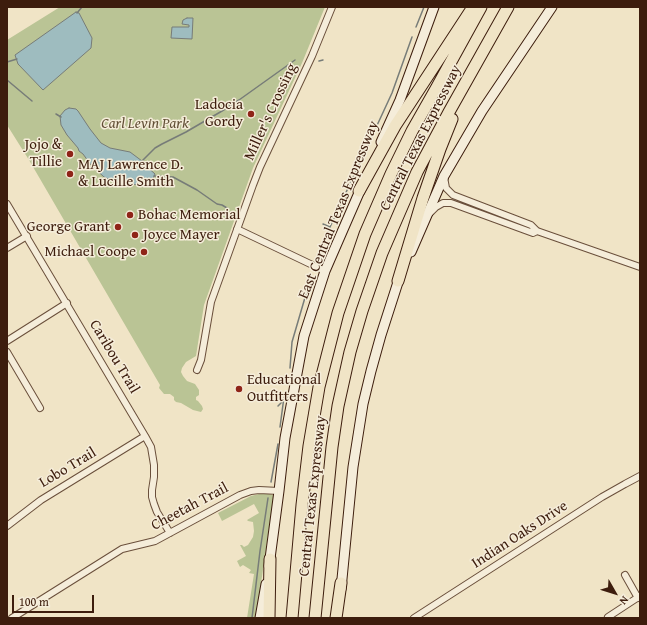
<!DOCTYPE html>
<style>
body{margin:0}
#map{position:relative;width:647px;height:625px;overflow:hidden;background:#f0e4c6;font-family:"Gentium Book Plus",serif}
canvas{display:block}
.frame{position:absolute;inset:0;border:8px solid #3d1d0d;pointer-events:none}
.north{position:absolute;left:595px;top:573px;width:40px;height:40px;-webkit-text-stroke:3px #f5edda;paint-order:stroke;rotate:129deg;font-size:11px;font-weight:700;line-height:16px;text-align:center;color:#3d1d0d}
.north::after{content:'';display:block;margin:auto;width:14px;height:18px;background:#3d1d0d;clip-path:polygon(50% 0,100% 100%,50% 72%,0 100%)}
.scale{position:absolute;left:12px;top:595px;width:82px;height:18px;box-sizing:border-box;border:2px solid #3d1d0d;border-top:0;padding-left:5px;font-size:12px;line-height:14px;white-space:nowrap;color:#3d1d0d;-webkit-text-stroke:3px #f5edda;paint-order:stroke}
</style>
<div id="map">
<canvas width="647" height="625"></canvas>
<div class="frame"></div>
<div class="north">N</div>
<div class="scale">100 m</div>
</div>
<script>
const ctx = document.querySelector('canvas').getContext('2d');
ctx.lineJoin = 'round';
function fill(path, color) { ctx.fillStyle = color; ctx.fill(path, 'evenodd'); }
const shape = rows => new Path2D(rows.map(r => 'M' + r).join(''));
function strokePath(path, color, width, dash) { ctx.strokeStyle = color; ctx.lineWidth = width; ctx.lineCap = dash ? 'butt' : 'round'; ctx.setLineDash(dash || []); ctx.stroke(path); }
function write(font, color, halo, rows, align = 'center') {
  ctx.font = font + ' "Gentium Book Plus",serif'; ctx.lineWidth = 3; ctx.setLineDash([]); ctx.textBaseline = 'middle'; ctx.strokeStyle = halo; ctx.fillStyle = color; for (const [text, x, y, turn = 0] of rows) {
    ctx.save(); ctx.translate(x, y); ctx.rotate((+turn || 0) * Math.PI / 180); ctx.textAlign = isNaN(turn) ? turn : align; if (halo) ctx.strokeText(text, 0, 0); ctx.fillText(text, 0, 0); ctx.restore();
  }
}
fill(shape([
 [60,7,325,7,302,63,253,168,204,305,196,356,186,362,182,368,181,372,183,376,187,381,195,384,199,390,199,395,196,397,196,400,198,401,202,406,203,409,201,412,193,410,181,403,176,402,174,400,174,397,170,394,164,394,159,388,160,385,29,160,7,125,7,40],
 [266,493,273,495,273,500,256,618,247,618,254,574,249,573,251,570,243,565,240,567,237,561,246,556,240,545,242,545,244,547,248,545,253,537,254,531,253,522,248,521,247,520,259,513,254,504,222,521,218,513,251,496,259,494]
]), '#bac495');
const water = shape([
 [76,12,79,13,92,38,91,48,43,90,18,64,15,55,76,12],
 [187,18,193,18,192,39,171,38,172,27,189,27,189,25,182,24,183,20,187,18],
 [69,108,76,109,78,111,90,129,101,143,110,148,130,152,142,161,145,165,155,174,152,181,147,184,142,185,128,184,115,182,104,177,91,165,83,154,79,151,78,148,67,135,61,125,60,116,65,110,69,108]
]);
fill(water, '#9ebcbf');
strokePath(water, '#777c78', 1);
strokePath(shape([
 [77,13,82,7],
 [416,27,424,7],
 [319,61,323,60],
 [7,62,17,59],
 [7,80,32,101],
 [56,114,61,117],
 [142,161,155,148,162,144,186,132,222,111,239,100,295,60],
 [154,176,173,177,197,190,217,204,222,205,227,208],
 [323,224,330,227],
 [319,256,330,227,392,93,412,37],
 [290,368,292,342,311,277],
 [278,406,281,403,283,399],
 [280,427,284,397],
 [271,482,278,444],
 [252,618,260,551,268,498]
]), '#777c78', 1.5);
const street = shape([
 [444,177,446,188,453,195,531,225,537,231,640,267],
 [7,204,145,436,151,447,154,465,154,477,152,490,152,497,154,504,157,512,170,533],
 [430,213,436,207,443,203,451,203,533,233,537,231],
 [237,229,325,271],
 [7,248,27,236],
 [7,341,67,303],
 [7,352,40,408],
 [197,370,201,360,211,302,253,185,260,167,312,56,332,7],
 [7,526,41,500,145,436],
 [625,575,638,598],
 [608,617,640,596],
 [12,618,122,549,155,541,240,495,251,491,259,490,279,491],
 [414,618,602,497,625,484,640,476]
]);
const secondary = shape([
 [381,142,400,100,434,7],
 [411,252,444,176,482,111,552,7],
 [269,566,279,491,285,438,304,336,325,271,362,186],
 [341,589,353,467,363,404,371,371,381,335,400,276],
 [260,618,266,584]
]);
const highway = shape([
 [359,191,395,126,473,7],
 [398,281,423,198,440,149,452,119],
 [269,618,270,559],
 [292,618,302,505,309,446,319,387,338,313,365,234,391,174,412,131,437,87,481,7],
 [315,618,332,447,338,406,350,352,362,311,382,253,417,172,449,112,508,7],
 [336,618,341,583]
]);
strokePath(street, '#6a4f3b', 8);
strokePath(secondary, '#3d1d0d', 11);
strokePath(highway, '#3d1d0d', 13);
strokePath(street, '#f5edda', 6);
strokePath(secondary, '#f5edda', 9);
strokePath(highway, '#f0e4c6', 11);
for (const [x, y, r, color] of [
 [251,114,4,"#8f2418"],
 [70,154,4,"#8f2418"],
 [70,174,4,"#8f2418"],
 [130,215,4,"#8f2418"],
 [118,227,4,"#8f2418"],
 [135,235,4,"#8f2418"],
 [144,252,4,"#8f2418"],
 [239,389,4,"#8f2418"]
]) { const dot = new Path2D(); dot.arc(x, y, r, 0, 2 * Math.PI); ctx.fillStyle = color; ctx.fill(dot); strokePath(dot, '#f5edda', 1.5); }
write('15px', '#3d1d0d', '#f5edda', [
 ["Ladocia",243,105],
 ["Gordy",243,122],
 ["Jojo &",62,145],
 ["Tillie",62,162],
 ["MAJ Lawrence D.",78,165,"left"],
 ["& Lucille Smith",78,182,"left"],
 ["Bohac Memorial",138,215,"left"],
 ["George Grant",110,227],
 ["Joyce Mayer",143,235,"left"],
 ["Michael Coope",136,252],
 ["Educational",247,380,"left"],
 ["Outfitters",247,397,"left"]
], 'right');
write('15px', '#3d1d0d', '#f5edda', [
 ["Miller's Crossing",271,112,-65],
 ["Central Texas Expressway",421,138,-63],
 ["East Central Texas Expressway",339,210,-68],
 ["Caribou Trail",114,357,59],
 ["Lobo Trail",68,468,-31],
 ["Central Texas Expressway",313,496,-84],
 ["Cheetah Trail",190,507,-28],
 ["Indian Oaks Drive",520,535,-33]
]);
write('italic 15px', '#624f36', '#f5edda', [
 ["Carl Levin Park",145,124]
]);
</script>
